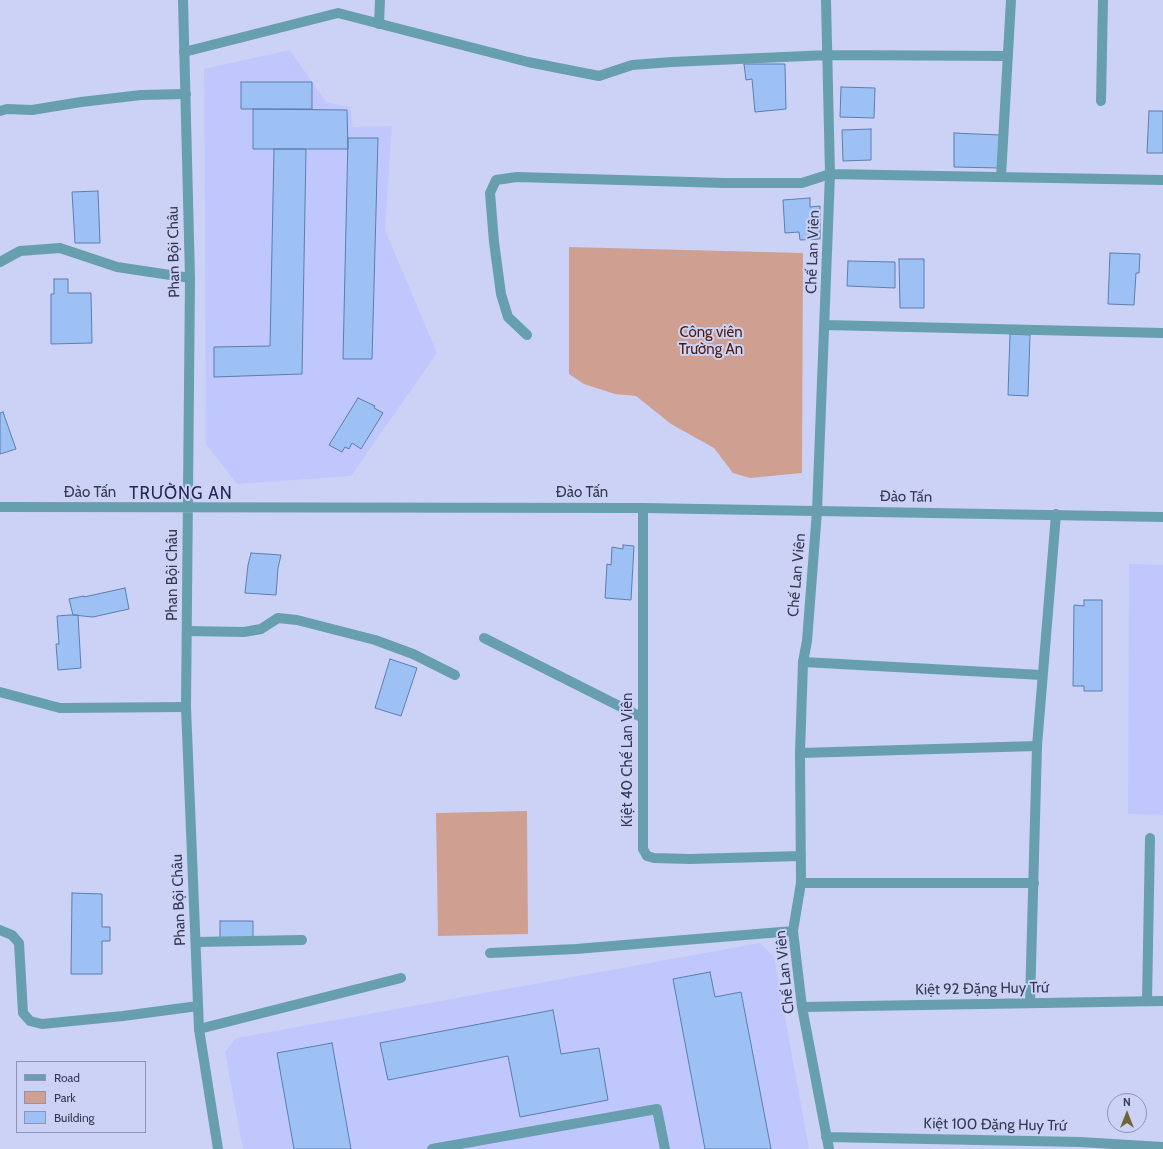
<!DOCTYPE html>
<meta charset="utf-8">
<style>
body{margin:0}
#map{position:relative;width:1163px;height:1149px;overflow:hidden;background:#ccd2f6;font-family:Cabin,sans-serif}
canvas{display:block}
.legend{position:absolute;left:16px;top:1061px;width:130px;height:72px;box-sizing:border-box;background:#ccd2f6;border:1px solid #9094b4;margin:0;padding:5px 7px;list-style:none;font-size:12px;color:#353850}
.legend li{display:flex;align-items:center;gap:8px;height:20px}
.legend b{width:20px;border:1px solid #9094b4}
.north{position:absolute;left:1107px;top:1093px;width:40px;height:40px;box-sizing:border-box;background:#ccd2f6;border:1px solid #9094b4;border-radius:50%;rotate:0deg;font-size:11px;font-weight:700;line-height:16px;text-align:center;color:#353850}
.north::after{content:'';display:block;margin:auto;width:14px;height:18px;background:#6f6532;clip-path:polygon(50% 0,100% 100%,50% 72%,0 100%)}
</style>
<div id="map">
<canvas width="1163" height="1149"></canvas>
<ul class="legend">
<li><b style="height:5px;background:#679faf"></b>Road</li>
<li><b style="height:11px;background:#cfa091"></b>Park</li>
<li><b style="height:11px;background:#9dc1f5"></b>Building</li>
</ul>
<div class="north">N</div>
</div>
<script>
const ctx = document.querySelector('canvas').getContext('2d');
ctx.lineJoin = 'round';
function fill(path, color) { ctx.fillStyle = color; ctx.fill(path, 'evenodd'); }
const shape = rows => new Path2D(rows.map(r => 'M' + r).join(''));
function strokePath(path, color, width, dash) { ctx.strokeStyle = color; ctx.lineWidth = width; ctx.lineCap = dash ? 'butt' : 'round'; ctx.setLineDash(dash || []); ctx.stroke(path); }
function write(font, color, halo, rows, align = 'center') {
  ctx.font = font + ' Cabin,sans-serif'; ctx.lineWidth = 4; ctx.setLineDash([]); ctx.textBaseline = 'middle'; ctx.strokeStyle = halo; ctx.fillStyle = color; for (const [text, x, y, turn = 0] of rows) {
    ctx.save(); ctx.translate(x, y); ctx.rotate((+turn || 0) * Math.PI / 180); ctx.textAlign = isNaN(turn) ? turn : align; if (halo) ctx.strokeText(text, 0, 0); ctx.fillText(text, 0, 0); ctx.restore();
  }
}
fill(shape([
 [290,50,326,102,350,107,353,127,392,126,385,230,437,353,351,476,237,484,206,444,204,69],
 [1129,564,1163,565,1163,815,1128,814],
 [760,943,774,957,809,1149,243,1149,225,1052,236,1038]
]), '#c0c7fd');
fill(shape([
 [569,247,803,253,802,473,750,478,733,473,714,448,671,424,636,396,615,394,584,384,569,374],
 [527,811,528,934,438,936,436,813]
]), '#cfa091');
const building = shape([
 [744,64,785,64,786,109,755,112,752,79,746,80,744,64],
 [241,82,312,82,312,109,241,109,241,82],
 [841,87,875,88,874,118,840,117,841,87],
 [253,109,347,110,348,149,253,149,253,109],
 [1149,111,1163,111,1163,153,1147,153,1149,111],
 [871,129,871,160,843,161,842,130,871,129],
 [954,133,1000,135,999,168,954,167,954,133],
 [348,138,378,138,372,359,343,359,348,138],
 [274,149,306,149,302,374,214,377,214,347,270,346,274,149],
 [98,191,100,243,75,243,72,192,98,191],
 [810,198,810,207,820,206,820,239,800,240,799,232,785,233,783,200,810,198],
 [1110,253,1140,254,1139,273,1136,273,1134,305,1108,304,1110,253],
 [899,259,924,259,924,308,900,308,899,259],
 [848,261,895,262,895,288,847,286,848,261],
 [54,279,68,279,68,293,91,293,92,343,51,344,51,294,54,294,54,279],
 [1010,334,1030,335,1028,396,1008,395,1010,334],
 [358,398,375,406,374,408,383,413,361,449,352,443,349,449,345,447,342,452,329,445,358,398],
 [3,412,16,449,0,454,0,413,3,412],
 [623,545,634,546,631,600,605,598,607,564,611,565,612,547,623,549,623,545],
 [251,553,281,555,278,568,276,595,245,593,248,565,251,553],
 [125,588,129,609,93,617,73,615,69,599,84,596,84,597,125,588],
 [1084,600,1102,600,1102,691,1084,691,1084,686,1073,686,1074,605,1084,606,1084,600],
 [70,615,78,615,81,668,58,670,56,644,59,644,57,616,70,615],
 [390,659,417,668,401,716,375,708,390,659],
 [72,893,102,894,102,927,110,927,110,941,102,941,102,974,71,974,72,893],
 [220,921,253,921,253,940,220,940,220,921],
 [710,972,715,997,741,992,771,1149,705,1149,673,979,710,972],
 [553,1010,561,1054,599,1048,608,1100,520,1117,508,1056,388,1080,380,1043,553,1010],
 [332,1043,351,1149,294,1149,277,1053,332,1043]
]);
fill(building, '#9dc1f5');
strokePath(building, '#5c7dae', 1);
strokePath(shape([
 [379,24,380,0],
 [1101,101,1103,0],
 [0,111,7,109,32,110,81,102,141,95,186,94],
 [0,262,20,251,60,248,117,267,190,278],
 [527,335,508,317,501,294,494,242,490,193,496,180,517,177,724,183,802,183,830,174],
 [187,631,244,632,261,629,278,618,297,620,375,640,413,654,455,675],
 [484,638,643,718],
 [803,662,1042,675],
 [800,753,1037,746],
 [801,883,1034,883],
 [0,930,12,935,19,943,23,1013,30,1021,42,1024,123,1016,198,1006],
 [196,942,302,940],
 [1147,1001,1150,838],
 [199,1029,401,978],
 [432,1149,657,1109,665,1149]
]), '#679faf', 10);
strokePath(shape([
 [826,0,830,174,817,511,807,641,803,662,800,753,801,883,793,931,802,1007,829,1149],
 [184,52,338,13,528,62,599,76,632,65,672,62,828,55,1008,56],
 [830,174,1163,180],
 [1001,177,1011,0],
 [825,325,1163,333],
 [643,508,643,849,647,856,654,858,690,859,801,856],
 [0,692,60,708,186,707],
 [490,953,576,949,793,931],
 [1030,1003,1037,746,1056,514],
 [802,1007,1163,1001],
 [826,1137,1080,1142,1163,1147]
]), '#679faf', 10);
strokePath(shape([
 [183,0,190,278,186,707,199,1029,218,1149],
 [0,507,643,508,1163,517]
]), '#679faf', 10);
write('15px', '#353850', '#ccd2f6', [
 ["Phan Bội Châu",174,252,-91],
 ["Chế Lan Viên",813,252,-88],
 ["Đào Tấn",90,493],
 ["Đào Tấn",582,493],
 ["Đào Tấn",906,497,1],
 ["Phan Bội Châu",173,575,-90],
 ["Chế Lan Viên",797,575,-85],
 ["Kiệt 40 Chế Lan Viên",628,760,-90],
 ["Phan Bội Châu",179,900,-92],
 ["Chế Lan Viên",785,972,-96],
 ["Kiệt 92 Đặng Huy Trứ",982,989,-1],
 ["Kiệt 100 Đặng Huy Trứ",995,1125,1]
]);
write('15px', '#511906', '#ccd2f6', [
 ["Công viên",711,333],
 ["Trường An",711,350]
]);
ctx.letterSpacing = '1px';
write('17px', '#242655', '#ccd2f6', [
 ["TRƯỜNG AN",181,494]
]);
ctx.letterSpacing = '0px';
</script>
